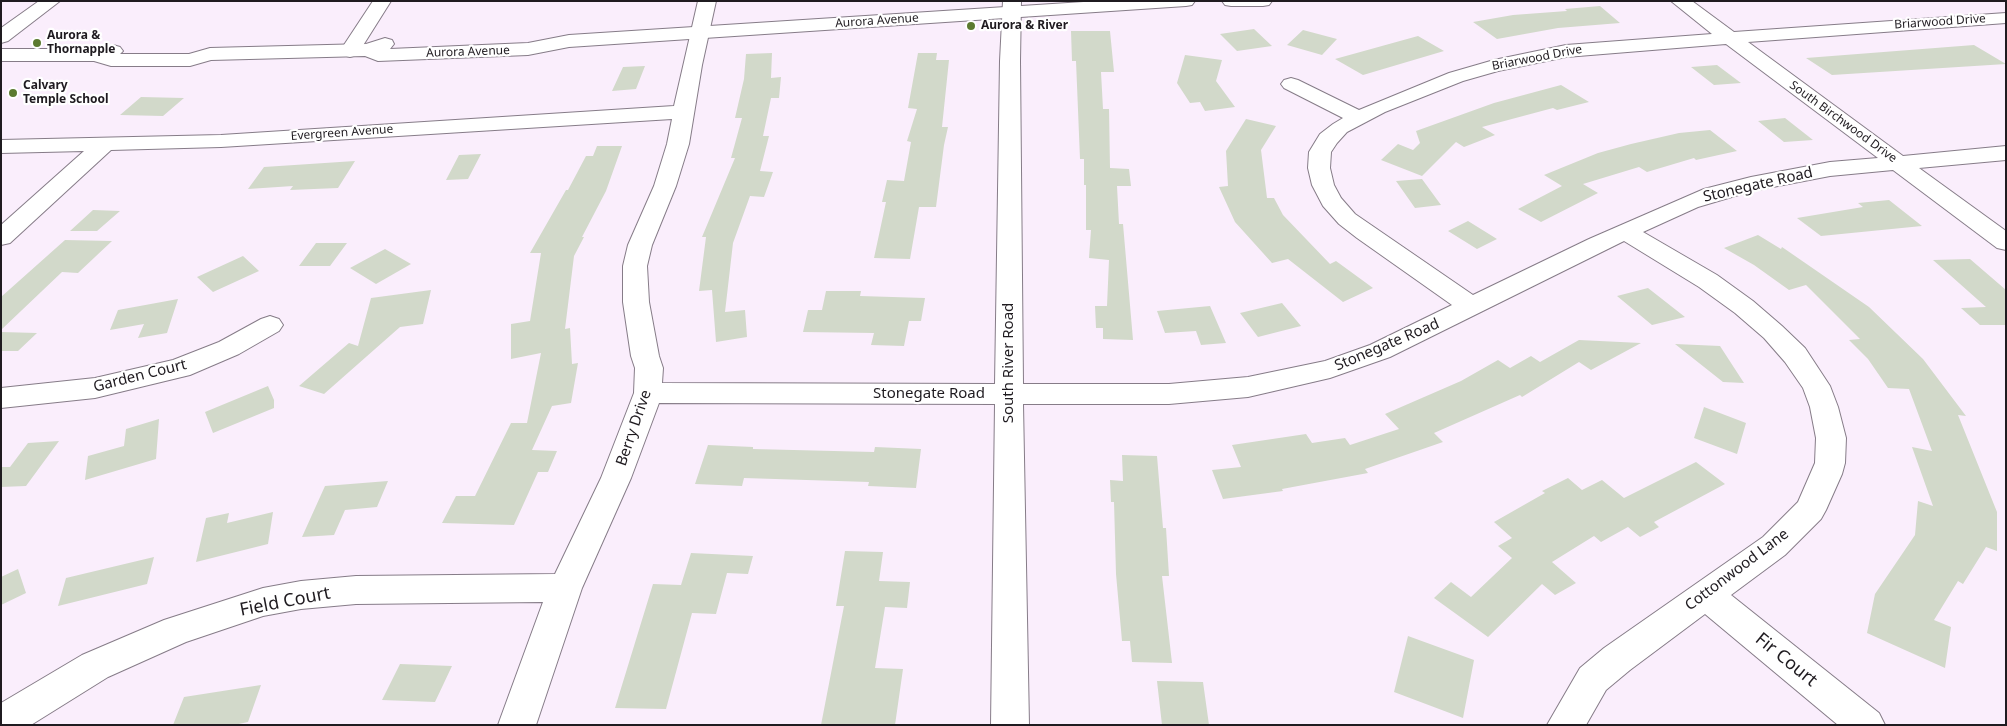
<!DOCTYPE html>
<style>
body{margin:0}
#map{position:relative;width:2007px;height:726px;overflow:hidden;background:#faeefc;font-family:"Noto Sans",sans-serif}
canvas{display:block}
.frame{position:absolute;inset:0;border:2px solid #1f1b20;pointer-events:none}
</style>
<div id="map">
<canvas width="2007" height="726"></canvas>
<div class="frame"></div>
</div>
<script>
const ctx = document.querySelector('canvas').getContext('2d');
ctx.lineJoin = 'round';
function fill(path, color) { ctx.fillStyle = color; ctx.fill(path, 'evenodd'); }
const shape = rows => new Path2D(rows.map(r => 'M' + r).join(''));
function strokePath(path, color, width, dash) { ctx.strokeStyle = color; ctx.lineWidth = width; ctx.lineCap = dash ? 'butt' : 'round'; ctx.setLineDash(dash || []); ctx.stroke(path); }
function write(font, color, halo, rows, align = 'center') {
  ctx.font = font + ' "Noto Sans",sans-serif'; ctx.lineWidth = 4.5; ctx.setLineDash([]); ctx.textBaseline = 'middle'; ctx.strokeStyle = halo; ctx.fillStyle = color; for (const [text, x, y, turn = 0] of rows) {
    ctx.save(); ctx.translate(x, y); ctx.rotate((+turn || 0) * Math.PI / 180); ctx.textAlign = isNaN(turn) ? turn : align; if (halo) ctx.strokeText(text, 0, 0); ctx.fillText(text, 0, 0); ctx.restore();
  }
}
fill(shape([
 [1600,6,1620,23,1558,28,1497,39,1473,22,1513,15,1567,11,1565,9],
 [1254,29,1272,46,1237,51,1220,34],
 [1303,30,1337,39,1322,55,1287,45],
 [1071,31,1110,31,1114,72,1101,72,1103,109,1109,109,1110,168,1129,169,1131,186,1117,186,1119,224,1123,224,1133,340,1103,339,1103,328,1096,328,1095,306,1107,306,1109,260,1089,258,1091,230,1086,230,1086,185,1084,185,1084,159,1080,159,1076,61,1072,61],
 [1418,36,1444,51,1363,75,1335,59],
 [1974,45,2006,64,1832,75,1806,58],
 [772,53,771,78,781,77,779,98,771,98,763,136,769,136,760,171,773,172,764,197,750,196,733,243,725,312,745,310,747,337,716,342,712,290,699,291,706,237,702,237,735,158,731,158,742,118,735,118,744,79,746,54],
 [918,53,937,53,936,60,949,60,942,127,948,127,944,145,936,207,919,207,910,259,874,258,886,202,882,202,887,180,904,181,911,142,907,141,917,109,908,108],
 [1185,55,1222,60,1216,81,1235,107,1205,111,1200,102,1190,103,1177,83],
 [1717,65,1741,83,1714,85,1691,67],
 [645,66,636,89,612,91,623,67],
 [1561,85,1589,102,1557,110,1553,108,1482,127,1495,135,1464,147,1456,142,1422,176,1381,160,1398,144,1413,150,1420,143,1416,131,1494,103],
 [141,97,184,98,163,116,120,115],
 [1785,118,1813,140,1784,142,1758,121],
 [1246,119,1276,126,1261,150,1267,198,1274,198,1283,215,1330,264,1336,261,1373,288,1343,302,1288,259,1272,263,1235,222,1219,187,1228,186,1226,151],
 [1710,130,1737,151,1696,160,1694,158,1647,172,1639,167,1583,184,1598,193,1541,222,1518,209,1562,186,1544,175,1598,153,1631,144,1679,133],
 [597,146,622,146,606,191,582,237,584,237,574,256,565,329,570,328,572,364,578,363,571,403,552,406,532,450,557,451,548,472,538,472,514,525,442,523,456,496,475,496,511,423,527,423,541,353,511,359,511,324,530,321,541,253,530,253,566,190,568,190,586,156,593,156],
 [481,154,468,179,446,180,459,155],
 [355,161,338,188,290,190,293,186,248,189,264,167],
 [1422,179,1441,205,1415,208,1396,181],
 [1889,200,1922,226,1821,236,1797,218,1863,207,1858,203],
 [93,210,120,211,97,231,70,231],
 [1468,221,1497,239,1477,249,1448,231],
 [1758,235,1781,249,1782,247,1869,307,1923,359,1966,416,1958,415,1997,512,1997,551,1986,547,1963,584,1958,581,1934,620,1951,627,1945,668,1867,633,1875,594,1915,535,1918,501,1933,506,1912,447,1932,451,1909,389,1888,388,1868,359,1849,340,1860,339,1806,285,1789,290,1754,265,1724,248],
 [65,240,112,241,78,273,62,272,1,330,1,297],
 [316,243,347,243,330,266,299,266],
 [385,249,411,264,376,284,350,268],
 [243,256,259,271,213,292,197,277],
 [1970,259,2006,290,2006,325,1980,325,1961,308,1986,307,1933,260],
 [1648,288,1685,317,1652,325,1617,296],
 [431,290,423,324,400,327,324,394,299,386,349,343,358,346,371,298],
 [826,291,861,291,860,296,925,298,921,321,909,321,904,346,871,345,874,333,803,332,808,310,822,310],
 [178,299,167,333,138,338,144,324,110,330,118,310],
 [1282,303,1301,326,1258,337,1240,313],
 [1210,306,1226,343,1201,345,1196,331,1165,333,1157,311],
 [1,332,37,333,18,351,1,351],
 [1579,340,1641,343,1591,370,1579,362,1522,397,1520,395,1434,433,1443,442,1365,469,1368,473,1282,489,1283,491,1223,499,1212,470,1241,467,1232,445,1306,434,1312,443,1345,438,1350,445,1399,429,1385,414,1461,381,1498,360,1510,368,1531,356,1540,362],
 [1675,344,1720,346,1744,383,1723,382],
 [268,386,274,400,274,408,213,433,205,412],
 [1704,407,1746,423,1737,454,1694,438],
 [159,419,156,459,85,480,88,456,124,446,126,429],
 [59,441,26,486,1,487,1,467,10,467,28,443],
 [708,445,753,447,753,449,874,452,875,447,921,449,916,488,868,486,869,482,744,478,742,486,695,484],
 [1122,455,1157,456,1163,528,1166,528,1169,576,1162,576,1172,663,1132,662,1130,641,1122,641,1116,574,1114,502,1111,502,1110,480,1123,481],
 [1696,462,1725,484,1654,522,1659,527,1640,537,1628,527,1601,542,1594,536,1552,562,1576,583,1555,595,1542,584,1488,637,1434,598,1451,582,1471,597,1512,558,1498,546,1512,538,1494,522,1545,493,1542,491,1568,478,1582,490,1602,480,1624,498],
 [388,481,377,507,345,510,334,535,302,537,325,486],
 [273,512,268,544,196,562,206,518,229,513,227,523],
 [845,551,883,552,879,581,910,582,907,608,885,607,875,668,903,669,895,725,821,725,844,606,836,606],
 [691,553,753,556,748,574,727,573,716,614,692,613,666,709,615,708,653,584,681,585],
 [154,557,147,584,58,606,66,578],
 [18,569,26,593,1,605,1,577],
 [1408,636,1474,660,1463,718,1394,692],
 [400,664,452,666,435,702,382,700],
 [1157,681,1203,682,1209,725,1162,725],
 [261,685,248,722,234,725,173,725,184,697]
]), '#d2d9ca');
const minor = shape([
 [39,1,60,1,8,41,1,43,1,28,39,1],
 [373,1,391,1,357,55,350,57,343,55,340,51,373,1],
 [698,1,716,1,702,65,689,144,676,186,652,245,647,266,649,302,659,356,663,368,662,383,995,384,1000,61,1003,1,1021,1,1020,61,1023,384,1169,384,1248,377,1325,361,1370,345,1452,305,1357,238,1339,224,1323,206,1312,185,1308,168,1309,152,1320,134,1333,124,1343,118,1284,88,1281,84,1284,80,1291,78,1298,80,1359,110,1449,73,1494,60,1566,45,1712,34,1671,1,1692,1,1734,32,2006,13,2006,23,1748,42,1903,156,2006,146,2006,160,1919,168,2006,231,2006,250,1997,248,1893,170,1830,176,1752,191,1698,207,1643,232,1717,275,1753,301,1782,326,1805,348,1830,386,1838,407,1846,438,1845,463,1842,474,1826,510,1821,519,1785,555,1731,595,1879,713,1885,725,1838,725,1705,614,1630,670,1606,690,1586,725,1547,725,1580,668,1604,648,1763,537,1798,502,1815,463,1816,438,1810,407,1803,388,1785,362,1764,338,1735,313,1699,287,1624,241,1390,357,1330,378,1248,397,1169,404,1023,404,1029,725,991,725,995,404,659,403,631,478,582,588,536,725,498,725,543,602,356,604,301,609,263,616,186,642,108,677,31,725,1,725,1,703,82,655,164,620,263,588,301,581,356,576,555,574,601,478,634,393,635,368,631,356,623,302,623,266,628,245,654,186,667,144,672,119,221,147,111,150,10,243,1,245,1,225,84,151,1,153,1,140,221,135,674,106,698,1],
 [1726,44,1878,158,1830,162,1751,177,1704,189,1589,239,1473,295,1355,214,1341,198,1334,185,1330,168,1331,152,1337,143,1347,132,1385,112,1463,81,1498,71,1566,57,1726,44],
 [270,316,279,319,283,325,279,331,239,354,190,375,95,398,1,408,1,388,95,378,173,360,219,342,261,319,270,316]
]);
const major = shape([
 [1099,1,1195,1,1192,5,1186,6,569,47,528,55,378,61,365,56,211,60,190,66,111,66,94,61,1,61,1,49,96,49,113,45,120,47,123,51,120,54,189,54,210,48,366,44,385,38,392,40,394,44,390,49,528,43,569,35,1099,1],
 [1222,1,1272,1,1269,5,1263,6,1231,6,1225,5,1222,1]
]);
strokePath(minor, '#867c88', 2);
strokePath(major, '#867c88', 2);
fill(minor, '#fff');
fill(major, '#fff');
for (const [x, y, r, color] of [
 [971,26,5,"#5c7a30"],
 [37,43,5,"#5c7a30"],
 [13,93,5,"#5c7a30"]
]) { const dot = new Path2D(); dot.arc(x, y, r, 0, 2 * Math.PI); ctx.fillStyle = color; ctx.fill(dot); strokePath(dot, '#fff', 2); }
write('12px', '#1f1b20', '#fff', [
 ["Aurora Avenue",877,21,-4],
 ["Briarwood Drive",1940,22,-4],
 ["Aurora Avenue",468,52,-2],
 ["Briarwood Drive",1537,58,-11],
 ["South Birchwood Drive",1843,122,36],
 ["Evergreen Avenue",342,133,-4]
]);
write('bold 12px', '#1f1b20', '#fff', [
 ["Aurora & River",981,26],
 ["Aurora &",47,36],
 ["Thornapple",47,50],
 ["Calvary",23,86],
 ["Temple School",23,100]
], 'left');
write('15px', '#1f1b20', '#fff', [
 ["Stonegate Road",1758,185,-13],
 ["Stonegate Road",1387,345,-23],
 ["South River Road",1009,363,-90],
 ["Garden Court",140,376,-14],
 ["Stonegate Road",929,394],
 ["Berry Drive",634,428,-71],
 ["Cottonwood Lane",1737,570,-37]
]);
write('18px', '#1f1b20', '#fff', [
 ["Field Court",285,602,-11],
 ["Fir Court",1786,660,39]
]);
</script>
